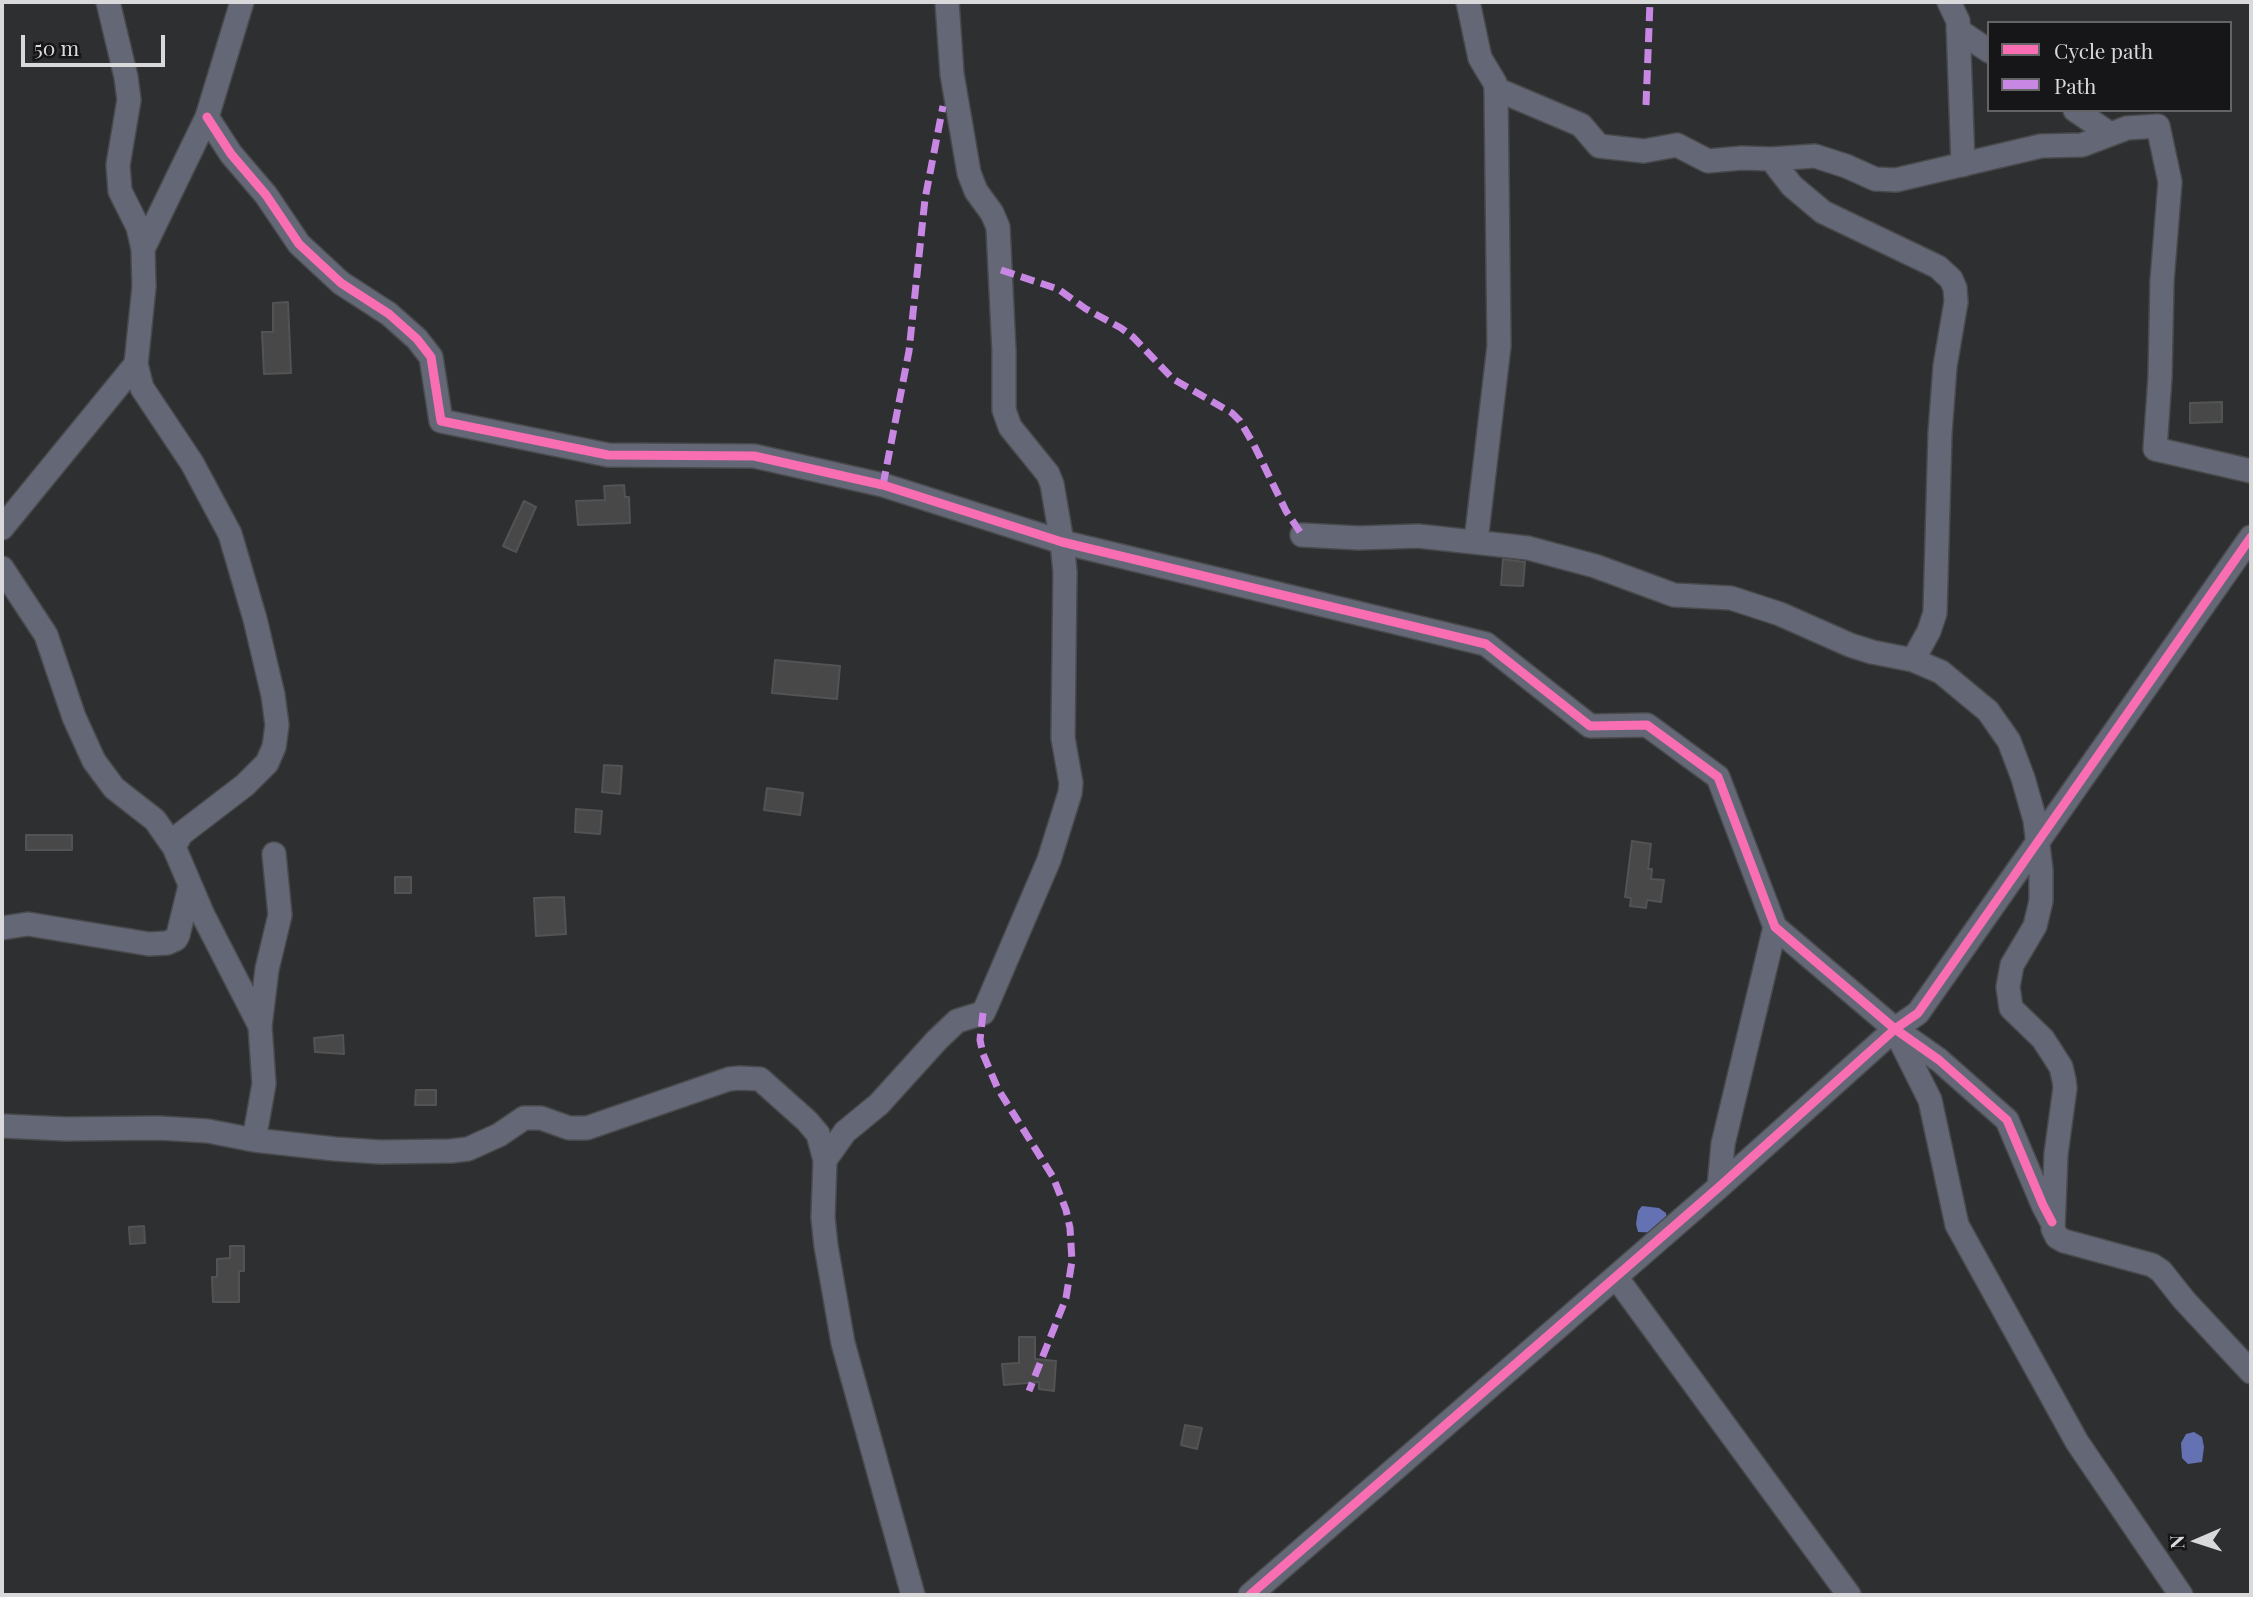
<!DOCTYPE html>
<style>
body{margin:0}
#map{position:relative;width:2253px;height:1597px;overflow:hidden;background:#2e2f30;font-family:"Playfair Display",serif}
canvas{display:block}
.frame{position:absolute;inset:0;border:4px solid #d9d9dc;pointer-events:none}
.legend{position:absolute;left:1987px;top:21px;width:245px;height:91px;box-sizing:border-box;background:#161618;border:2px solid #646466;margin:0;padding:9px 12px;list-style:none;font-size:21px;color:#d9d9dc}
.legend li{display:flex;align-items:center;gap:14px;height:35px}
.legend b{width:35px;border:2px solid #646466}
.north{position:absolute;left:2162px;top:1506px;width:70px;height:70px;-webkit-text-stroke:5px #161618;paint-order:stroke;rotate:267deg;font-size:19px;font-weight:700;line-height:28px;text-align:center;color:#d9d9dc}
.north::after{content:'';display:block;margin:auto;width:24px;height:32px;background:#d9d9dc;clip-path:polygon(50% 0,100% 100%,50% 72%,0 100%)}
.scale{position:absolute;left:21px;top:35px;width:144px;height:32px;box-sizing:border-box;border:4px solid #d9d9dc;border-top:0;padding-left:9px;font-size:21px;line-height:24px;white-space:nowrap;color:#d9d9dc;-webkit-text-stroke:5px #161618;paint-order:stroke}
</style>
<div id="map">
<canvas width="2253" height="1597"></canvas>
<div class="frame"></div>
<ul class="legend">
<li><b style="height:9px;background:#f96db3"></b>Cycle path</li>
<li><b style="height:9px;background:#c787e3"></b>Path</li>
</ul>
<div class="north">N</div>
<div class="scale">50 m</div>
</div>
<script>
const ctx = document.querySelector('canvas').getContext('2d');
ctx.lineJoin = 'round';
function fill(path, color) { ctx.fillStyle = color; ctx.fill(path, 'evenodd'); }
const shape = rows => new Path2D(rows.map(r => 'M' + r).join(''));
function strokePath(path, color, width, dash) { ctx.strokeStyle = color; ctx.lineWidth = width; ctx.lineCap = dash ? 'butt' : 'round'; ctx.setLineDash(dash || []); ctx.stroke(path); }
fill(shape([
 [1642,1206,1659,1208,1666,1213,1668,1227,1663,1233,1638,1232,1636,1224,1638,1211],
 [2194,1432,2202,1437,2204,1447,2202,1462,2188,1464,2182,1458,2181,1443,2186,1434]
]), '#6472b3');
const building = shape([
 [288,302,291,373,264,374,262,332,273,332,273,303,288,302],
 [2222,402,2222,422,2190,423,2190,403,2222,402],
 [624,485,625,497,629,497,630,523,578,525,576,501,605,500,604,486,624,485],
 [524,501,536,507,516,552,503,546,524,501],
 [1503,559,1525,562,1523,586,1501,585,1503,559],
 [775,660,840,666,837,699,772,693,775,660],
 [604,765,622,766,620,794,602,792,604,765],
 [767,788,803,793,800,815,764,810,767,788],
 [576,809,602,811,600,834,575,832,576,809],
 [26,835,72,835,72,850,26,850,26,835],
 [1632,841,1651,844,1648,869,1652,869,1651,879,1664,880,1661,902,1647,900,1646,908,1630,906,1631,898,1625,897,1632,841],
 [395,877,411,877,411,893,395,893,395,877],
 [564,897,566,934,536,936,534,898,564,897],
 [343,1035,344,1054,315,1052,314,1038,343,1035],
 [416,1090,436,1090,436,1105,415,1105,416,1090],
 [144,1226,145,1243,130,1244,129,1227,144,1226],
 [230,1246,244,1246,244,1271,239,1271,239,1302,213,1302,212,1277,217,1277,217,1259,230,1258,230,1246],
 [1019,1337,1035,1337,1035,1359,1056,1361,1054,1391,1039,1389,1039,1382,1004,1385,1002,1364,1019,1363,1019,1337],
 [1185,1425,1202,1428,1197,1449,1181,1445,1185,1425]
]);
fill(building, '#484849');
strokePath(building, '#525354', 2);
const minor = shape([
 [108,2,126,77,129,100,118,165,120,191,138,227,143,249,144,287,136,364,142,388,192,463,230,534,255,619,273,695,277,725,274,747,267,763,245,785,181,834,174,847,203,915,260,1026,264,1084,254,1140],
 [1468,2,1480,58,1495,83,1496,89,1499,346,1476,541],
 [1949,2,1958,21,1963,165],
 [1958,30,1989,51],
 [1496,89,1581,125,1599,146,1644,151,1677,145,1708,161,1742,158,1771,159,1815,156,1846,166,1875,179,1896,180,2041,146,2082,145,2127,128,2158,126,2170,182,2162,281,2160,377,2155,449,2251,471],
 [2075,110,2110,134],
 [207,117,231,154,266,195,299,244,341,283,389,314,417,339,431,357,441,421,608,455,754,456,883,485,1062,542,1486,644,1590,726,1647,725,1718,777,1775,927,1895,1029,1939,1060,2007,1120,2043,1205,2052,1222],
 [1771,159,1792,186,1823,212,1938,267,1951,279,1955,288,1956,302,1945,366,1940,433,1935,613,1929,631,1913,660],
 [143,249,207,117,242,2],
 [2,528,136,364],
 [1302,535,1359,538,1418,536,1528,548,1595,566,1674,595,1731,598,1780,614,1850,645,1872,652,1913,660,1941,672,1988,711,2009,741,2023,778,2035,820,2041,870,2041,901,2035,926,2012,965,2008,987,2011,1008,2043,1039,2061,1067,2064,1080,2065,1088,2056,1154,2053,1229,2057,1237,2064,1241,2152,1265,2161,1271,2184,1300,2251,1372],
 [2,568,46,635,74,717,94,761,114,788,155,820,174,847],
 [2,928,28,924,149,944,167,943,176,939,178,935,190,886],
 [260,1026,267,969,280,915,274,854],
 [1896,1032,1930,1100,1957,1225,2077,1442,2181,1595],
 [2,1126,66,1129,159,1128,208,1131,254,1140,335,1149,380,1152,451,1151,468,1149,499,1135,524,1118,541,1118,569,1128,587,1128,729,1079,740,1078,760,1079,807,1121,818,1134,825,1160,823,1218,826,1246,843,1343,913,1595],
 [825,1160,845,1132,879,1104,937,1040,957,1021,983,1013,986,1007,1049,860,1070,793,1071,783,1063,738,1065,572,1062,542,1052,484,1048,474,1010,427,1004,410,1004,351,998,227,992,213,976,191,969,173,952,74,947,2],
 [1719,1187,1723,1144,1775,927],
 [1616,1277,1849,1595],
 [1250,1595,1719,1187,1895,1029,1918,1013,2251,537]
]);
strokePath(minor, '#494a4c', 26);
strokePath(minor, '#646776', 23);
strokePath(shape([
 [1646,105,1650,2],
 [1001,270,1058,289,1086,309,1121,328,1133,337,1173,379,1232,413,1240,421,1254,445,1286,511,1302,535],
 [883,485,909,351,925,199,943,106],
 [983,1013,980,1040,983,1054,998,1089,1053,1177,1066,1210,1070,1228,1072,1261,1066,1298,1029,1391]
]), '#c787e3', 7, [14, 7]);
strokePath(shape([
 [207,117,231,154,266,195,299,244,341,283,389,314,417,339,431,357,441,421,608,455,754,456,883,485,1062,542,1486,644,1590,726,1647,725,1718,777,1775,927,1895,1029,1939,1060,2007,1120,2043,1205,2052,1222],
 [1250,1595,1719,1187,1895,1029,1918,1013,2251,537]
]), '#f96db3', 9);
</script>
